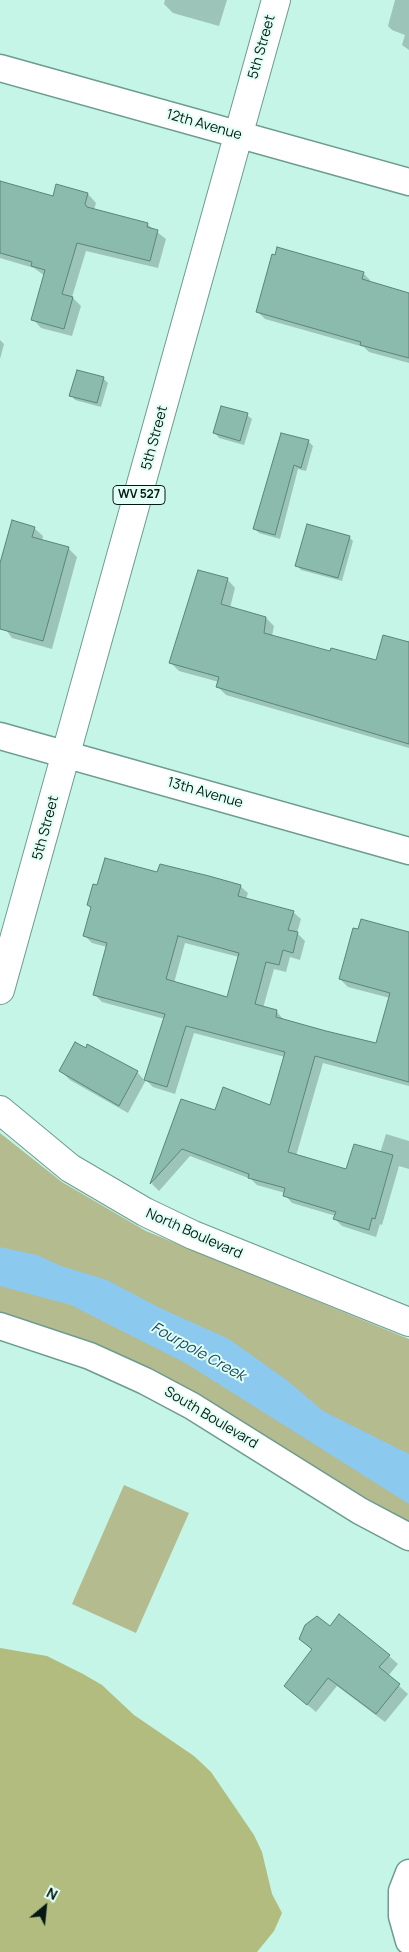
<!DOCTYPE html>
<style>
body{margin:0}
#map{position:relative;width:409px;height:1952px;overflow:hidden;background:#c4f5e7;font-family:Manrope,sans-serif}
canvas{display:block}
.north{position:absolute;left:20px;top:1882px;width:50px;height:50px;-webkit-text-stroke:4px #e1fef5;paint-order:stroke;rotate:28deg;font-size:14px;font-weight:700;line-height:20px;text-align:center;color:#061814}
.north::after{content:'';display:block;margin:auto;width:18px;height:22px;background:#061814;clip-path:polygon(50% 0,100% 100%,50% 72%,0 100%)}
</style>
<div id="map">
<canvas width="409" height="1952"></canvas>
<div class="north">N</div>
</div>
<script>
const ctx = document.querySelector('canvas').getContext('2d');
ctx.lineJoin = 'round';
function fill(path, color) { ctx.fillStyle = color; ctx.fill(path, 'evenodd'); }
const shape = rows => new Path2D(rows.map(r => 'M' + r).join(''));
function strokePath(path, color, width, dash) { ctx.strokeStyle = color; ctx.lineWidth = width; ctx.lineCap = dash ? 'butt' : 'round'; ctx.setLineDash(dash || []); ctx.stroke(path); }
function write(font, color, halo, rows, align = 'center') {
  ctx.font = font + ' Manrope,sans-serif'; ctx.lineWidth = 4; ctx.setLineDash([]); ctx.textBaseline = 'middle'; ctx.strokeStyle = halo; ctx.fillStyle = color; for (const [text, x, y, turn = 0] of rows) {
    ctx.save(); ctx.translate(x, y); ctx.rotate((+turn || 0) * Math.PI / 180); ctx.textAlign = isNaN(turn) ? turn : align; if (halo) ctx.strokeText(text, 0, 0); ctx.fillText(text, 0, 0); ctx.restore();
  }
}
fill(shape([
 [0,1133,62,1182,146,1231,409,1339,409,1527,60,1333,0,1313],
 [124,1485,189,1513,136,1633,72,1604]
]), '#b4bb8e');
fill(shape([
 [0,1648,47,1656,83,1674,102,1685,134,1715,194,1756,211,1772,254,1835,262,1852,272,1894,282,1913,274,1931,257,1952,0,1952]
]), '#b2bc7e');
fill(shape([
 [0,1247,37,1255,61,1266,107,1280,160,1308,229,1339,288,1381,323,1411,409,1454,409,1504,187,1364,71,1305,0,1286]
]), '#8bc9ee');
fill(shape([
 [165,0,227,0,219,26,173,13,164,4],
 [395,0,409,0,409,50,402,45,405,35,392,30,388,26],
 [0,183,54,197,57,186,88,194,96,203,94,210,147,224,166,239,158,268,86,251,72,297,81,306,72,336,41,328,33,319,45,276,34,268,0,258],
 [363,273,370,280,370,283,409,295,409,363,369,352,364,347,265,319,257,311],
 [0,340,4,344,0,359],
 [103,378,108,383,101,407,75,400,71,395],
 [247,415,252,419,244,445,219,438,215,433],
 [308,441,313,446,306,471,298,469,280,539,259,533,254,528],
 [34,528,43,536,42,541,68,548,77,557,52,649,12,638,0,622,0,568],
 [349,537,353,541,342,581,301,570,297,566],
 [227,579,235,588,230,608,266,618,274,626,272,636,331,653,377,662,408,643,409,640,409,748,226,695,218,687,219,682,179,671,171,663],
 [158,874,240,886,248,893,246,899,293,912,301,919,297,933,305,941,300,960,290,957,286,972,274,969,263,1008,277,1012,284,1020,377,1044,390,998,348,987,340,979,409,933,409,1086,323,1063,296,1156,347,1171,380,1153,386,1134,409,1141,409,1169,399,1166,382,1225,380,1224,376,1237,342,1226,335,1219,336,1216,292,1203,285,1195,285,1193,257,1185,251,1179,190,1156,159,1191,152,1184,182,1100,216,1112,271,1106,285,1057,194,1033,175,1094,153,1087,146,1080,128,1113,70,1080,61,1071,86,1049,137,1072,145,1081,165,1019,102,1002,94,994,107,947,92,943,85,936,92,909,88,905,98,886],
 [185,943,239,957,228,998,174,983],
 [330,1628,389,1656,398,1664,388,1676,408,1694,385,1722,337,1686,316,1712,285,1686,312,1650,301,1639]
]), '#0003');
const building = shape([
 [0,181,53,196,56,184,88,193,85,204,87,207,148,223,147,227,158,230,150,261,77,243,62,294,73,297,64,329,31,320,45,270,31,266,32,262,0,253,0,181],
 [277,247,364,272,362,279,409,293,409,358,360,345,361,342,256,312,272,254,275,255,277,247],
 [77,370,104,377,97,403,69,396,77,370],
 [221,406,248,413,240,441,213,433,221,406],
 [281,433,309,440,301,468,294,465,275,535,253,529,281,433],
 [12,520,35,527,32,537,69,547,43,641,0,629,0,563,12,520],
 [307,524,350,536,338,578,295,566,307,524],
 [198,570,228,578,221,604,266,617,264,633,330,651,331,648,376,660,383,635,409,642,409,744,216,687,219,677,169,663,198,570],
 [105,858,157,872,160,864,209,876,241,885,238,896,294,911,288,930,298,932,293,953,283,950,279,965,266,962,255,1004,277,1010,276,1017,326,1031,376,1043,390,993,339,979,353,928,358,929,361,919,409,932,409,1082,315,1056,288,1152,346,1169,354,1144,393,1155,375,1219,372,1218,369,1230,333,1219,336,1212,283,1196,285,1188,248,1178,249,1174,182,1149,150,1184,181,1099,215,1110,223,1087,270,1105,285,1052,186,1026,167,1087,144,1080,165,1014,93,995,107,943,83,936,91,907,87,905,93,884,97,885,105,858],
 [178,936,239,953,227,997,166,979,178,936],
 [75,1042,86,1048,87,1044,138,1071,119,1106,59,1071,75,1042],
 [339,1614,390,1655,379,1667,400,1684,376,1714,328,1678,307,1705,284,1686,312,1649,299,1639,305,1625,317,1616,330,1626,339,1614]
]);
fill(building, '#8bbbad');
strokePath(building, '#588679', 1);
const minor = shape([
 [0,68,409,182],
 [0,736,409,851],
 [0,1326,90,1356,145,1381,192,1406,360,1511,409,1537],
 [409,1873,402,1891,402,1916,409,1941]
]);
const tertiary = shape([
 [0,1110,70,1168,145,1212,193,1235,409,1322]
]);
const primary = shape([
 [0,990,276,0]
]);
strokePath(minor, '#6d9b8f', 29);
strokePath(tertiary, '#6d9b8f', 30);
strokePath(primary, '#6d9b8f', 30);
strokePath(minor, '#fff', 26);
strokePath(tertiary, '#fff', 28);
strokePath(primary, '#fff', 28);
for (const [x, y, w] of [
 [139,495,52]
]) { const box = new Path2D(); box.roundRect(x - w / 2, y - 9.5, w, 19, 4); ctx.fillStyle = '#e1fef5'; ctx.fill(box); strokePath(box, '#061814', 1); }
write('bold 12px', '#061814', null, [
 ["WV 527",139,495]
]);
write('14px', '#061814', '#e1fef5', [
 ["5th Street",262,47,-74],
 ["12th Avenue",204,125,16],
 ["5th Street",155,438,-75],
 ["13th Avenue",205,793,16],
 ["5th Street",46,828,-75],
 ["North Boulevard",194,1234,24],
 ["South Boulevard",211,1418,31]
]);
write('italic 15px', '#1b4b65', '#e1fef5', [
 ["Fourpole Creek",198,1352,29]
]);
</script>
